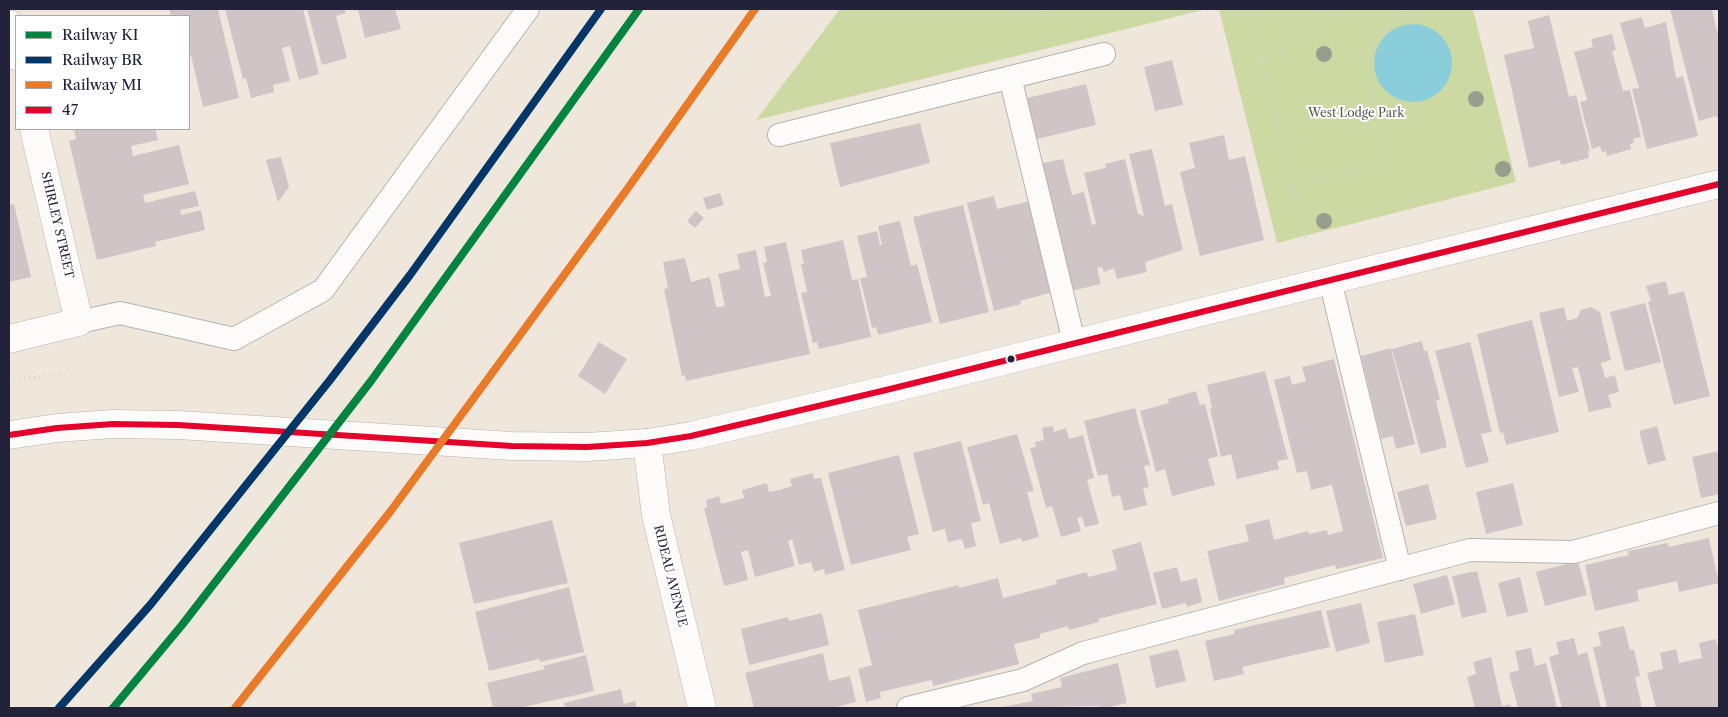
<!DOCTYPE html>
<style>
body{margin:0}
#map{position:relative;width:1728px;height:717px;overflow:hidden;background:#efe7dc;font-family:"Libre Caslon Text",serif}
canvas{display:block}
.frame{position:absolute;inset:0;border:10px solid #22223b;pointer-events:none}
.legend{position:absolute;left:15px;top:15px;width:175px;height:115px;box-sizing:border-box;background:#fff;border:1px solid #a7a7b1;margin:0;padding:6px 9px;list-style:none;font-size:15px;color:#22223b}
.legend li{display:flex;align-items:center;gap:10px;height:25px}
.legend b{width:25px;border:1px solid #a7a7b1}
</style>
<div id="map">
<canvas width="1728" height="717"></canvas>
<div class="frame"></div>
<ul class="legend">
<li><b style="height:6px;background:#00853f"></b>Railway KI</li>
<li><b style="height:6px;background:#003768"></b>Railway BR</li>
<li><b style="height:6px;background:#ea7a26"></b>Railway MI</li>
<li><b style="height:6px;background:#e4002b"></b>47</li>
</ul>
</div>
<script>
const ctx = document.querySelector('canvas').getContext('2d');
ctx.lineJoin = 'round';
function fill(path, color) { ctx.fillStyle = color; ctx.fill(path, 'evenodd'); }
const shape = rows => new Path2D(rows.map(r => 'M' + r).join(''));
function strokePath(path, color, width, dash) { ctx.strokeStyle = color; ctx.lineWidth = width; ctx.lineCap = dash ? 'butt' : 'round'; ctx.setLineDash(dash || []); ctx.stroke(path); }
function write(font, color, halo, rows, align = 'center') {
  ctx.font = font + ' "Libre Caslon Text",serif'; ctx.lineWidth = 4; ctx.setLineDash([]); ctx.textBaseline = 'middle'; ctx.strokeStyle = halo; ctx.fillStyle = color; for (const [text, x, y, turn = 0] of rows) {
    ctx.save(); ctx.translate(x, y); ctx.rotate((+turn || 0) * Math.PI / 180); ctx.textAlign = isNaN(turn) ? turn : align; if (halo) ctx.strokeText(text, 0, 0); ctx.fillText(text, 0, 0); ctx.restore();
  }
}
fill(shape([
 [840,9,1207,9,756,120],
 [1219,9,1473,9,1516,182,1277,243]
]), '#ccd9a3');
fill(shape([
 '1374 63a39 39 0 1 1 78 0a39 39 0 1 1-78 0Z'
]), '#8acedc');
fill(shape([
 [169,9,218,9,239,98,203,107,191,55,189,56,189,16,171,16],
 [225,9,303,9,319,74,299,80,290,46,282,48,290,81,273,85,274,92,251,98,246,78,243,79],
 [307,9,344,9,346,13,336,16,347,58,322,65],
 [354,9,395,9,401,29,365,38,358,10,355,11],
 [1670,9,1712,9,1719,40,1719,120,1716,116,1699,121],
 [1549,15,1569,97,1576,95,1590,151,1588,150,1589,158,1561,165,1560,160,1529,168,1504,55,1534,48,1528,21],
 [1642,17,1645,28,1666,22,1676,78,1683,76,1698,136,1647,149,1632,89,1639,88,1620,23],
 [1612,34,1616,50,1612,51,1623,91,1630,90,1641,137,1633,139,1634,143,1630,144,1631,149,1607,156,1606,151,1602,152,1600,146,1592,149,1580,102,1587,100,1574,52,1593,47,1591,39],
 [1172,60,1183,105,1155,111,1144,67],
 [1086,84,1096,125,1033,140,1023,99],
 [920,123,930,163,840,187,830,143],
 [74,129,155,129,158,140,131,146,133,156,179,145,189,184,143,195,145,203,195,191,199,206,180,210,181,215,201,210,205,230,155,242,156,246,97,260,69,141,76,139],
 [1224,135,1229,160,1245,156,1264,240,1200,256,1180,172,1195,168,1189,143],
 [1152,149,1165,206,1172,204,1183,250,1145,262,1147,272,1117,279,1114,268,1104,272,1102,267,1097,268,1101,284,1071,291,1039,164,1063,159,1072,195,1084,192,1092,225,1096,224,1084,173,1106,168,1105,164,1125,159,1138,214,1144,216,1129,154],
 [281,157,289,187,278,202,266,160],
 [720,193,724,205,707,210,703,198],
 [994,196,997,209,1030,201,1053,292,1020,301,1021,304,994,311,967,203],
 [14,204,31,277,9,282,9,205],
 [963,205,989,312,940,324,913,217],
 [696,211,704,218,695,228,687,221],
 [900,221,911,266,917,264,932,322,878,335,876,327,872,328,860,278,867,277,857,236,877,231,880,245,882,245,878,226],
 [843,240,852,280,858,279,871,337,819,349,817,342,813,343,801,293,807,292,801,264,804,264,801,250],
 [786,242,810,354,686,381,685,375,682,376,664,289,668,288,663,262,685,258,691,282,710,277,716,307,721,307,725,306,718,274,740,269,737,254,756,250,765,297,771,296,763,263,767,262,764,247],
 [1666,281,1669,295,1684,291,1710,396,1674,405,1648,302,1651,301,1646,286],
 [1645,303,1661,362,1625,371,1610,312],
 [1564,307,1567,321,1577,318,1581,310,1591,307,1600,312,1611,360,1601,363,1605,378,1615,375,1619,392,1608,395,1612,407,1589,412,1578,367,1572,368,1579,392,1559,397,1539,313],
 [1532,320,1559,432,1506,445,1503,432,1500,433,1477,334],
 [1422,341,1424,351,1427,350,1440,399,1436,401,1447,447,1421,454,1392,349],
 [599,342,627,359,605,394,578,376],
 [1470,342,1492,432,1481,434,1489,462,1466,468,1435,351],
 [1391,348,1415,444,1396,449,1393,436,1381,439,1361,356],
 [1334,359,1383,558,1336,569,1335,565,1284,578,1285,584,1219,601,1207,551,1249,541,1245,525,1269,519,1274,540,1308,531,1309,534,1327,530,1328,535,1343,531,1332,485,1311,490,1307,471,1297,473,1274,380,1290,376,1292,385,1306,381,1302,367],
 [1265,371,1288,459,1277,461,1279,469,1237,479,1231,454,1221,457,1210,409,1212,408,1207,385],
 [1196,391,1200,405,1205,404,1218,456,1208,459,1215,485,1172,496,1165,469,1156,472,1140,411,1169,403,1168,399],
 [1135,408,1150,465,1144,466,1149,487,1143,488,1147,505,1124,511,1120,495,1112,497,1107,474,1098,476,1084,421],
 [1053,426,1054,432,1066,428,1069,439,1083,435,1094,478,1087,480,1099,524,1085,527,1082,517,1077,518,1081,531,1061,537,1052,506,1046,508,1030,448,1036,447,1035,442,1044,440,1042,428],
 [1657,426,1666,460,1648,465,1639,431],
 [1017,434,1034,491,1027,492,1039,537,1022,542,1021,538,1000,544,989,503,983,505,967,447],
 [961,441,981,521,971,523,976,546,965,549,962,539,948,542,945,529,933,532,913,453],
 [1719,451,1719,494,1701,498,1692,457],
 [899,455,919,534,907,537,911,550,851,565,828,473],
 [813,473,814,479,821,478,845,570,825,575,824,569,814,572,811,562,799,565,792,539,788,541,795,566,755,577,748,550,741,552,748,580,724,586,704,508,707,507,706,500,719,496,721,504,744,498,742,490,767,483,769,492,780,490,792,486,790,479],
 [1513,483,1523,525,1486,534,1476,492],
 [1428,484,1437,519,1406,526,1397,492],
 [552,520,568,583,474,604,459,543],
 [1709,538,1719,583,1679,592,1677,581,1637,590,1639,601,1595,611,1585,565,1629,555,1628,551,1668,543,1669,547],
 [1141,542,1157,604,1098,619,1099,622,1069,630,1068,626,1040,634,1040,638,1014,644,1019,664,933,686,932,680,880,692,881,698,866,702,858,669,872,665,858,610,958,585,959,588,998,578,1003,598,1057,584,1056,580,1087,572,1088,577,1117,570,1112,550],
 [1578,561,1587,595,1545,606,1536,572],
 [1177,567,1181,582,1197,578,1202,602,1187,607,1186,603,1162,609,1153,573],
 [1477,571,1487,612,1462,618,1452,576],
 [1447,575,1455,604,1421,614,1413,584],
 [1520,577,1528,612,1507,617,1498,583],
 [569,587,584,652,540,662,539,659,489,671,475,612],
 [1361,603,1370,643,1336,652,1326,611],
 [1321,610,1330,647,1242,667,1244,674,1214,681,1205,641,1234,634,1234,630],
 [822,613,829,645,749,665,741,629,788,617,789,621],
 [1415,614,1424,655,1385,663,1377,622],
 [1624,626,1630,650,1634,649,1640,676,1635,677,1642,708,1607,708,1593,647,1601,646,1598,632],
 [1574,638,1578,655,1587,652,1601,708,1562,708,1549,657,1559,654,1556,642],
 [1716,639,1719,652,1719,708,1656,708,1647,673,1663,669,1660,653,1676,649,1679,663,1688,661,1702,658,1699,643],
 [1531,648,1535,666,1546,663,1557,708,1518,708,1509,673,1519,670,1515,651],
 [1178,649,1186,681,1156,688,1149,656],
 [823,653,829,681,850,676,856,702,832,708,754,708,745,673],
 [586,655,594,691,519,708,493,708,487,683,545,669,543,666],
 [1491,657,1502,706,1510,704,1511,708,1475,708,1467,677,1476,674,1473,662],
 [1118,663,1127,703,1106,708,1097,706,997,708,1033,701,1031,694,1062,687,1060,678],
 [621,689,624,704,635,701,637,708,565,708,564,703]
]), '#cfc5c7');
const service = shape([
 [1010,77,1074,342],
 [779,135,1104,54],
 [1330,280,1400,569],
 [79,322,120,313,234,339,323,290,528,9],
 [908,708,1023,680,1083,653,1470,550,1573,552,1719,513]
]);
const minor = shape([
 [9,24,16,56],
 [9,339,79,322,34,129],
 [647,443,656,515,702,708]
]);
const tertiary = shape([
 [9,435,57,428,113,424,178,425,512,446,587,447,647,443,691,436,886,390,1719,184]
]);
strokePath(service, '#b7b2ae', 24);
strokePath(minor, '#b7b2ae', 29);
strokePath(tertiary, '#b7b2ae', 29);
strokePath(shape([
 [1007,9,1024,13,1048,9],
 [1249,9,1307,244],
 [1406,9,1408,18],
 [1263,58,1275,55,1328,9],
 [1292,185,1368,170,1385,156,1368,63,1370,52,1374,41,1390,23,1408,18,1428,21],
 [9,380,66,374]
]), '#d5d3d1', 3, [1, 4]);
strokePath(service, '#fdfbfa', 22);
strokePath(minor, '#fdfbfa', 28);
strokePath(tertiary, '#fdfbfa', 28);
strokePath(shape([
 [9,435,57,428,113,424,178,425,512,446,587,447,647,443,691,436,886,390,1719,184]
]), '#e4002b', 6);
strokePath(shape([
 [113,708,182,625,371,381,639,9]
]), '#00853f', 8);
strokePath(shape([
 [59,708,151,604,330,380,410,275,601,9]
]), '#003768', 8);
strokePath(shape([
 [235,708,390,512,628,188,755,9]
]), '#ea7a26', 8);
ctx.fillStyle = '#9a9c8e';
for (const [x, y] of [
 [1324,54],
 [1476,99],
 [1503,169],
 [1324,221]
]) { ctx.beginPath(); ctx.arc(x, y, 8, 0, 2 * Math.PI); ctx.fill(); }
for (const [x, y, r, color] of [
 [1011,359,4.5,"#22223b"]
]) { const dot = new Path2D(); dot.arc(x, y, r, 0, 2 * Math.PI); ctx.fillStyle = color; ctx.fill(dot); strokePath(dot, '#fff', 2); }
write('12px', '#545e4f', '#fff', [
 ["West Lodge Park",1356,114]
]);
write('12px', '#22223b', '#fff', [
 ["SHIRLEY STREET",57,225,77],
 ["RIDEAU AVENUE",670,576,76]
]);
</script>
